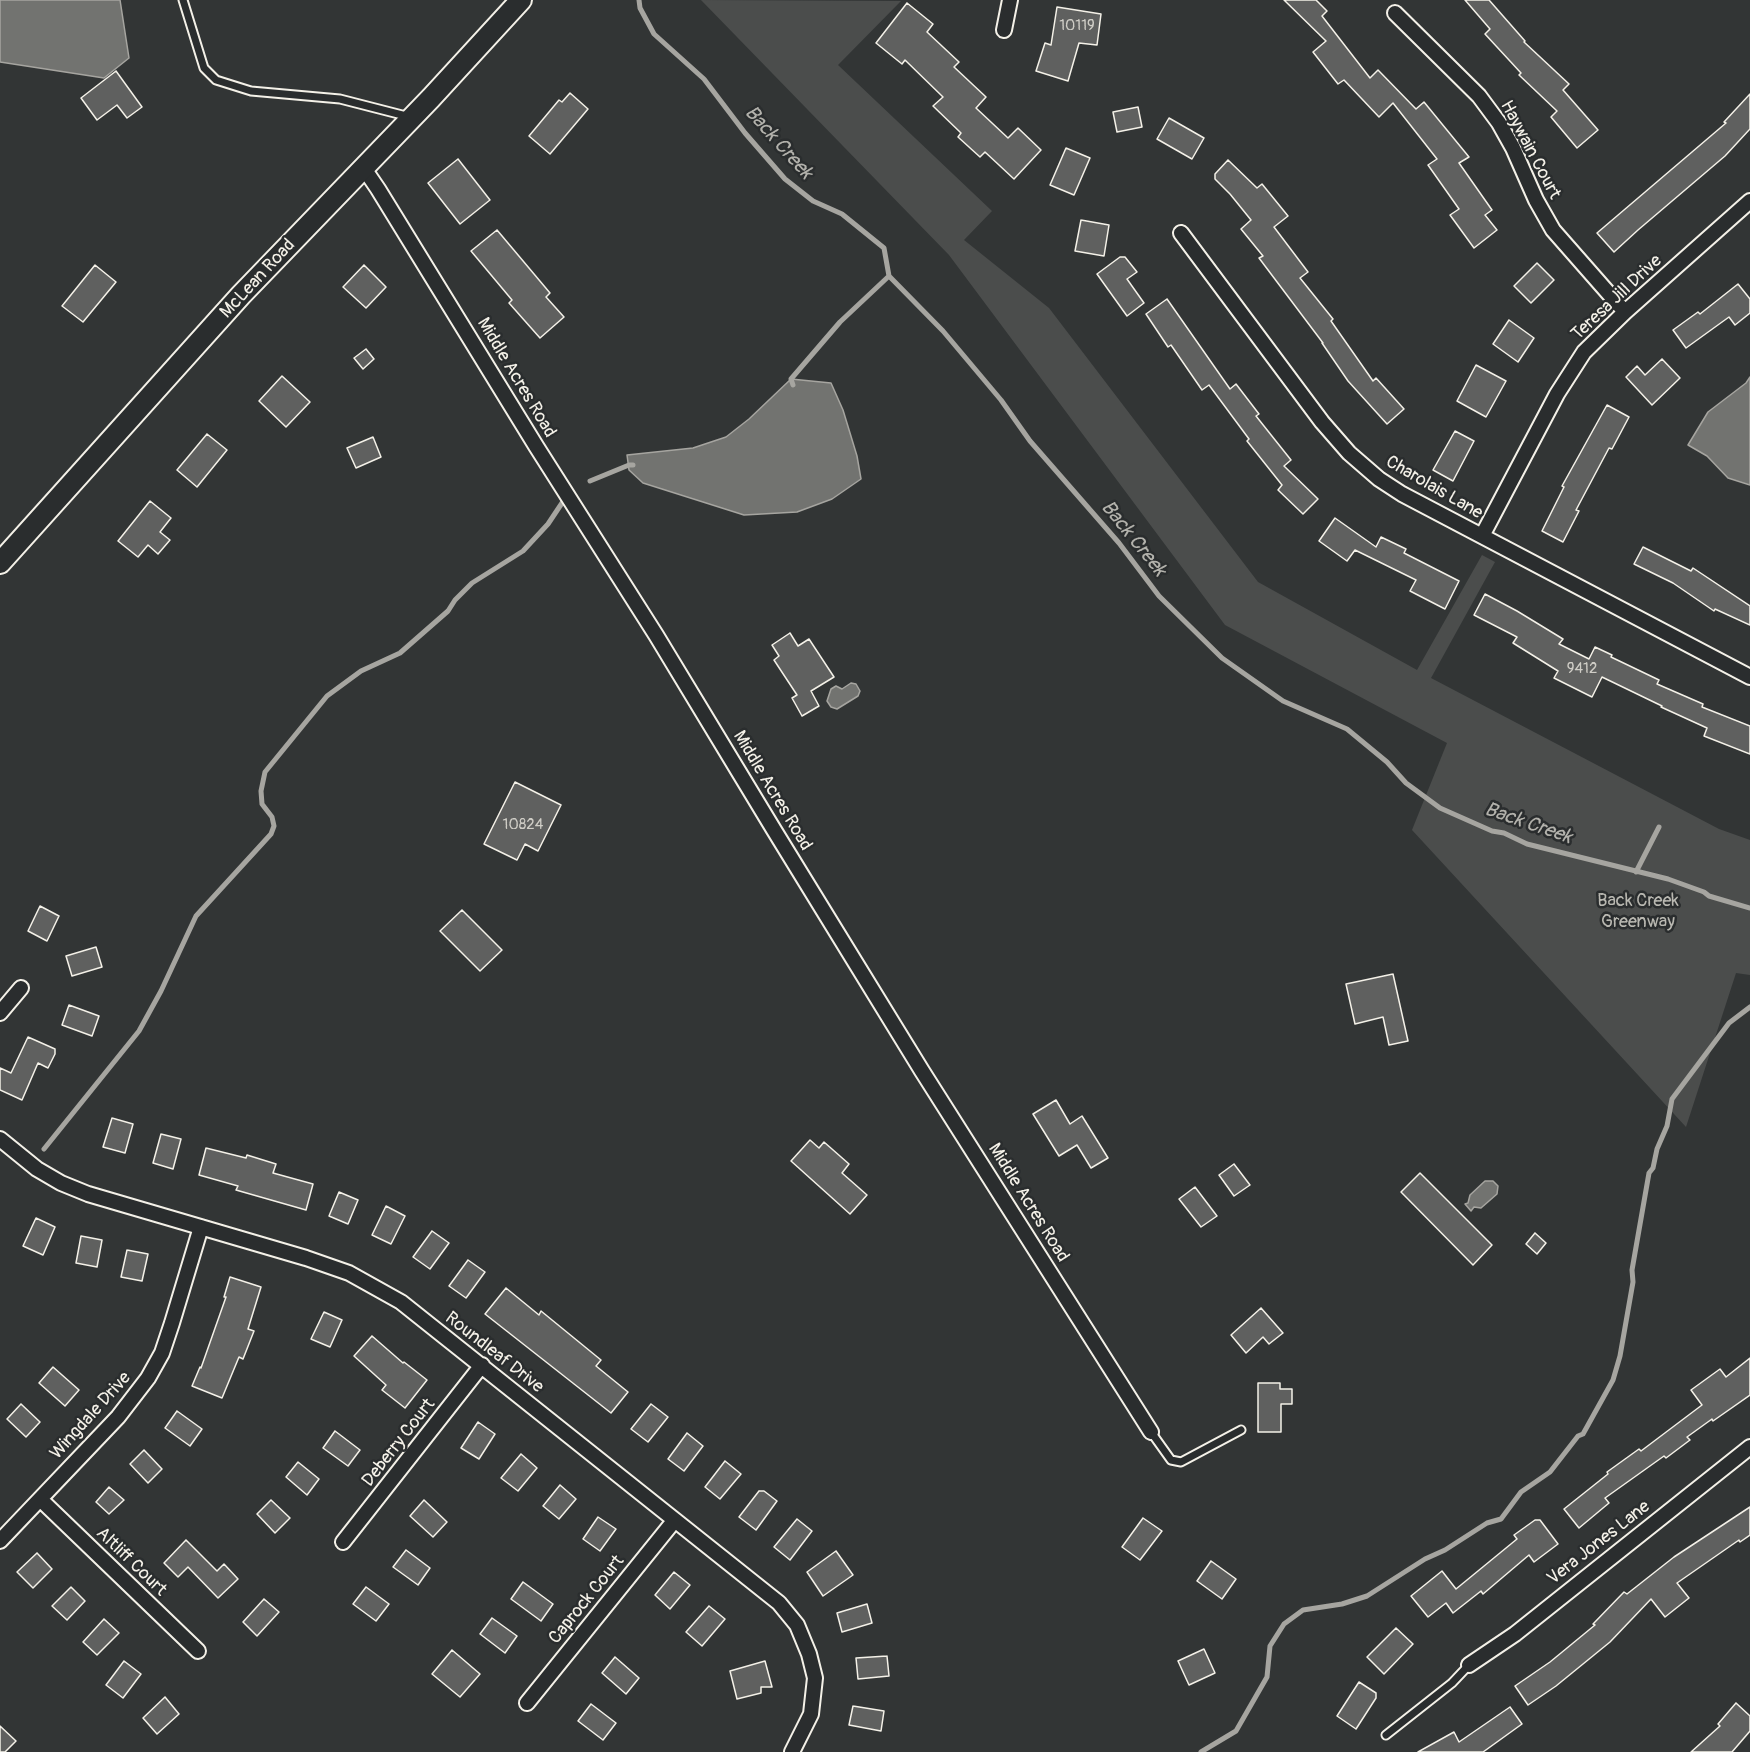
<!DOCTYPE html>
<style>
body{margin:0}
canvas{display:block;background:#323535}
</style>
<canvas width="1750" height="1752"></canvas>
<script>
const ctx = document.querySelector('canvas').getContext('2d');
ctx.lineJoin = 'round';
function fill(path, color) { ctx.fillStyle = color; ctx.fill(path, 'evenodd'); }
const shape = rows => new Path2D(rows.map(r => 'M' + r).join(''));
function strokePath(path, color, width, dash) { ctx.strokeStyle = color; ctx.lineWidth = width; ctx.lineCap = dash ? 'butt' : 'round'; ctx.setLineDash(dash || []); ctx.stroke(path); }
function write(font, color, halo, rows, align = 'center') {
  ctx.font = font + ' Pangolin,sans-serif'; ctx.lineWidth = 5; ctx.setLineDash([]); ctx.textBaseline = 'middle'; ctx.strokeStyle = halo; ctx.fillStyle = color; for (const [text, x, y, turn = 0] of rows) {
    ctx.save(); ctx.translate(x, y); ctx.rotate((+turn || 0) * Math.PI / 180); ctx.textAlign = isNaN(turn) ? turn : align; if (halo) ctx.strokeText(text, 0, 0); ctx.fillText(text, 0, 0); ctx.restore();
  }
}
fill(shape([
 [701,0,901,1,838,65,992,211,964,240,1049,308,1258,582,1417,670,1482,555,1495,562,1431,678,1719,829,1750,840,1750,975,1736,973,1686,1127,1412,830,1447,743,1225,625,949,255]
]), '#4b4d4c');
const water = shape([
 [0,0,120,0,129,58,104,78,0,62,0,0],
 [1750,377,1750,485,1728,478,1707,456,1688,445,1708,412,1746,383,1750,377],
 [791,379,831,383,843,410,857,456,861,479,832,499,797,512,744,515,643,483,629,470,627,455,693,448,726,437,749,419,791,379],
 [851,683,856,684,860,691,858,696,837,709,831,707,827,701,831,689,836,686,842,689,851,683],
 [1485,1181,1493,1181,1498,1186,1497,1194,1481,1208,1474,1207,1471,1211,1465,1204,1468,1203,1470,1195,1485,1181]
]);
fill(water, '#727370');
strokePath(water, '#a6a5a0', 1.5);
strokePath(shape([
 [639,0,640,8,654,34,704,79,745,133,785,179,813,201,842,214,884,248,889,276,943,331,1001,400,1030,441,1119,543,1159,596,1222,658,1283,701,1347,729,1387,762,1406,783,1440,808,1492,831,1504,833,1527,844,1668,879,1704,892,1709,896,1750,908],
 [793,385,791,379,840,322,889,276],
 [590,481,629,465,633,465],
 [1636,872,1659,827],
 [44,1149,139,1031,161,991,196,916,271,834,274,826,272,817,262,804,261,791,265,772,327,696,361,671,400,653,448,611,455,600,472,583,523,551,548,524,562,503],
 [1201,1752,1236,1731,1267,1677,1270,1646,1284,1624,1303,1610,1342,1604,1367,1596,1425,1559,1445,1550,1487,1523,1501,1519,1521,1492,1550,1472,1578,1436,1583,1434,1613,1380,1620,1356,1633,1282,1632,1270,1649,1173,1653,1168,1657,1149,1667,1126,1672,1099,1729,1023,1750,1007]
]), '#a6a5a0', 5);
const building = shape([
 [1284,0,1316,0,1327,11,1322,16,1370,78,1378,70,1416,109,1424,102,1469,157,1459,163,1492,210,1485,215,1497,230,1474,248,1450,215,1459,209,1428,165,1437,159,1393,103,1379,117,1344,80,1338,84,1313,52,1326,41,1284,0],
 [1465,0,1489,0,1525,41,1524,42,1569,84,1563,90,1598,130,1577,148,1551,117,1557,111,1519,75,1521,73,1485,34,1490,29,1465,0],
 [907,3,933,24,927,32,959,62,954,67,986,97,976,108,1008,138,1018,128,1041,150,1014,179,985,152,980,157,958,137,961,133,933,106,943,97,905,60,902,64,876,43,907,3],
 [1057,7,1101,14,1097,45,1079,43,1068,81,1036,71,1045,43,1051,45,1057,7],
 [116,71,142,107,127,118,117,105,97,120,81,98,116,71],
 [570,93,588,109,550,154,529,136,559,100,562,102,570,93],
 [1750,94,1750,129,1725,156,1638,230,1614,252,1597,233,1726,123,1724,122,1750,94],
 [1138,107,1142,127,1117,132,1113,112,1138,107],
 [1169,118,1204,138,1192,159,1157,139,1169,118],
 [1066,148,1090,158,1074,195,1050,185,1066,148],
 [458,159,490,200,460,224,428,183,458,159],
 [1228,160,1257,188,1262,184,1288,216,1274,227,1308,272,1300,278,1333,319,1331,321,1373,381,1376,378,1404,409,1387,424,1348,381,1322,343,1323,343,1259,258,1263,256,1241,229,1251,220,1230,194,1215,179,1215,174,1228,160],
 [1081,220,1109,225,1104,256,1075,251,1081,220],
 [497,230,550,293,546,297,564,317,540,338,509,303,512,300,471,251,497,230],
 [1120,257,1125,257,1137,272,1127,279,1144,303,1127,316,1097,274,1120,257],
 [1537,263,1554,280,1531,303,1514,286,1537,263],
 [95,265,116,282,83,322,62,306,95,265],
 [364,265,386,287,366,308,343,287,364,265],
 [1738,284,1750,299,1750,313,1735,325,1729,317,1686,348,1673,330,1698,312,1700,314,1738,284],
 [1167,299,1230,389,1236,384,1259,414,1256,416,1291,460,1284,466,1318,499,1303,514,1278,490,1282,485,1247,441,1249,439,1209,385,1202,390,1171,345,1168,347,1146,314,1167,299],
 [1509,320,1534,338,1518,362,1493,344,1509,320],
 [366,349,374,359,363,369,354,358,366,349],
 [1662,359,1680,378,1652,405,1626,377,1637,366,1645,375,1662,359],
 [1476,365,1506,381,1486,417,1457,401,1476,365],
 [282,376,310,402,286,427,259,401,282,376],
 [1607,405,1629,417,1612,449,1609,448,1576,510,1579,511,1563,542,1542,531,1564,487,1562,486,1607,405],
 [1455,431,1474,441,1453,481,1433,470,1455,431],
 [207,434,227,450,197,487,177,470,207,434],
 [373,437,381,457,356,468,347,448,373,437],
 [150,501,171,518,160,532,170,540,158,554,148,545,138,557,118,541,150,501],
 [1335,518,1376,547,1381,537,1406,549,1404,553,1459,581,1445,609,1410,591,1416,580,1355,550,1347,561,1319,541,1335,518],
 [1643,547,1691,571,1693,568,1750,606,1750,625,1715,609,1714,611,1673,583,1634,564,1643,547],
 [1485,594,1517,611,1563,639,1559,644,1589,659,1595,647,1612,655,1611,657,1659,680,1657,684,1703,704,1702,707,1750,726,1750,754,1704,736,1707,728,1661,707,1662,706,1602,677,1592,697,1554,678,1558,671,1513,643,1517,637,1474,615,1485,594],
 [790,633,798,646,809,639,834,677,811,691,819,706,802,716,792,698,797,695,774,660,779,656,772,645,790,633],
 [515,782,561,805,538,851,525,844,517,860,484,844,515,782],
 [40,906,59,916,47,941,28,931,40,906],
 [462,910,502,950,480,971,440,931,462,910],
 [96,947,102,967,72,976,66,956,96,947],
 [1393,974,1408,1041,1389,1045,1383,1017,1355,1024,1346,984,1393,974],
 [69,1005,99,1016,92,1036,62,1025,69,1005],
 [28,1037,55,1049,55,1054,48,1068,38,1063,22,1100,0,1090,0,1068,11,1073,28,1037],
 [1056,1100,1070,1124,1082,1116,1108,1158,1091,1168,1077,1145,1059,1156,1033,1114,1056,1100],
 [112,1118,133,1124,125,1153,103,1147,112,1118],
 [161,1134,181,1139,173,1169,153,1163,161,1134],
 [810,1140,819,1148,824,1142,849,1164,842,1173,867,1195,850,1214,791,1161,810,1140],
 [206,1148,246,1158,247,1155,276,1164,273,1173,313,1184,306,1210,236,1190,238,1186,199,1175,206,1148],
 [1234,1164,1250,1185,1234,1196,1219,1175,1234,1164],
 [1420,1173,1492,1245,1473,1265,1401,1192,1420,1173],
 [1195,1187,1217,1216,1201,1227,1179,1199,1195,1187],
 [339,1192,358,1200,348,1224,329,1216,339,1192],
 [386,1206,405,1216,391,1244,372,1235,386,1206],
 [36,1218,55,1227,43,1255,23,1246,36,1218],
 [432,1231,449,1243,430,1269,413,1257,432,1231],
 [1535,1233,1546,1243,1537,1254,1526,1244,1535,1233],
 [81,1236,102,1240,97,1267,76,1263,81,1236],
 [127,1250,148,1254,142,1281,121,1277,127,1250],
 [468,1260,485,1272,466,1298,449,1286,468,1260],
 [230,1277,261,1287,248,1329,254,1331,243,1359,239,1357,222,1398,192,1386,200,1367,201,1368,226,1297,224,1297,230,1277],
 [506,1288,539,1315,541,1311,601,1360,596,1366,628,1392,611,1413,485,1314,506,1288],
 [1261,1308,1283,1333,1269,1344,1263,1337,1246,1353,1231,1335,1261,1308],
 [324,1312,342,1320,330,1347,311,1339,324,1312],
 [372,1336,403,1363,404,1362,427,1380,405,1408,382,1390,386,1385,354,1356,372,1336],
 [1750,1358,1750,1395,1713,1421,1712,1419,1687,1437,1690,1440,1666,1458,1664,1456,1605,1498,1609,1503,1579,1528,1564,1509,1608,1474,1607,1472,1639,1449,1641,1451,1702,1405,1691,1390,1720,1369,1726,1377,1750,1358],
 [53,1367,79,1390,65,1406,39,1383,53,1367],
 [1258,1383,1280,1383,1280,1389,1292,1389,1292,1404,1281,1404,1281,1432,1258,1432,1258,1383],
 [21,1404,40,1422,26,1437,7,1419,21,1404],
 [651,1404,668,1417,648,1442,631,1429,651,1404],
 [177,1411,202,1429,190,1446,165,1428,177,1411],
 [478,1422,495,1434,479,1459,461,1448,478,1422],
 [335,1431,360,1450,348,1466,323,1448,335,1431],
 [687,1433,703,1446,684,1471,668,1459,687,1433],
 [144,1450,162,1469,148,1483,130,1464,144,1450],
 [521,1454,537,1468,518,1491,501,1478,521,1454],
 [725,1461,741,1474,720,1499,705,1487,725,1461],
 [298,1462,319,1479,307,1495,286,1477,298,1462],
 [560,1485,576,1499,559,1519,543,1506,560,1485],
 [109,1487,124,1500,109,1514,96,1502,109,1487],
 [759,1491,764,1491,777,1501,756,1530,739,1517,759,1491],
 [271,1500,290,1518,275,1533,257,1514,271,1500],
 [424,1500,447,1522,433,1537,410,1516,424,1500],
 [1750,1507,1750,1535,1740,1542,1739,1540,1677,1583,1689,1598,1665,1617,1651,1599,1610,1642,1556,1686,1528,1705,1515,1686,1550,1662,1595,1625,1593,1624,1624,1592,1627,1594,1674,1557,1750,1507],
 [598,1517,616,1529,600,1551,583,1539,598,1517],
 [1143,1518,1162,1531,1140,1560,1122,1547,1143,1518],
 [797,1519,812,1531,790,1560,774,1547,797,1519],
 [1535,1520,1540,1520,1558,1544,1534,1562,1529,1555,1483,1594,1481,1591,1453,1613,1446,1603,1428,1617,1411,1596,1442,1571,1456,1589,1517,1539,1514,1535,1535,1520],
 [186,1540,217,1571,224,1564,238,1579,218,1598,188,1567,178,1577,164,1563,186,1540],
 [406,1550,430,1568,418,1585,393,1567,406,1550],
 [836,1551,853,1575,823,1596,807,1572,836,1551],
 [37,1553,52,1569,33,1588,17,1572,37,1553],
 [1211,1561,1236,1579,1222,1599,1197,1581,1211,1561],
 [674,1572,690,1585,670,1609,655,1595,674,1572],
 [523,1582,553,1604,541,1621,511,1599,523,1582],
 [71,1587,85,1601,67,1620,52,1606,71,1587],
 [366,1587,389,1604,376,1621,353,1604,366,1587],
 [264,1599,279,1612,257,1636,243,1622,264,1599],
 [867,1604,872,1623,842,1632,837,1613,867,1604],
 [709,1606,725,1619,702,1646,686,1632,709,1606],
 [492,1618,517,1636,505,1653,480,1634,492,1618],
 [104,1619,119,1633,97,1655,83,1642,104,1619],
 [1396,1628,1413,1644,1384,1674,1367,1657,1396,1628],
 [1204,1649,1215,1673,1189,1685,1178,1661,1204,1649],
 [452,1650,480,1674,460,1697,432,1674,452,1650],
 [887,1656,889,1676,858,1679,856,1658,887,1656],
 [615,1657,639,1678,626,1694,602,1673,615,1657],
 [124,1661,141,1674,123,1698,106,1685,124,1661],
 [765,1661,772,1687,761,1687,761,1693,737,1699,730,1671,765,1661],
 [1359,1682,1376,1693,1376,1698,1356,1729,1337,1716,1359,1682],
 [165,1697,179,1714,157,1734,143,1718,165,1697],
 [1736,1703,1750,1716,1750,1731,1732,1752,1691,1752,1720,1726,1718,1724,1736,1703],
 [591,1704,616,1723,603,1740,578,1721,591,1704],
 [853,1706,884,1711,881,1731,849,1725,853,1706],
 [1510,1707,1522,1724,1483,1752,1418,1752,1454,1732,1459,1742,1510,1707],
 [0,1726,16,1741,5,1752,0,1752,0,1726]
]);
fill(building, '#5f605f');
strokePath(building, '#f4f1e8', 1.5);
const lane = shape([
 [183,0,204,68,216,80,251,91,340,99,410,117],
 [1151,1432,1171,1460,1181,1462,1241,1430],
 [1386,1735,1452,1683,1469,1665]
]);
const street = shape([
 [1395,13,1479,96,1499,123,1513,148,1536,200,1553,230,1625,312],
 [1004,30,1010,0],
 [363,167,378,189,536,446,656,635,774,830,922,1071,1151,1432],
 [1181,233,1322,422,1349,453,1379,479,1402,494,1750,677],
 [1482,536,1557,394,1584,352,1625,312,1750,201],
 [0,1013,21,988],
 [0,1139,37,1169,61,1183,88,1194,306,1258,349,1273,401,1302,779,1603,797,1625,809,1654,815,1678,811,1714,792,1752],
 [40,1499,198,1651],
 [0,1541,118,1417,148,1378,162,1353,172,1323,201,1227],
 [343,1542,482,1365],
 [1469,1665,1515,1634,1750,1447],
 [527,1703,674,1521]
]);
const secondary = shape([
 [0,563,241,295,431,98,521,0]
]);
strokePath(lane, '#f4f1e8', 11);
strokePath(street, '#f4f1e8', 18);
strokePath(secondary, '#f4f1e8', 24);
strokePath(lane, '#2a2d2e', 7);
strokePath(street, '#2a2d2e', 14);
strokePath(secondary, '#2a2d2e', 20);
write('15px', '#cfcdc6', null, [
 ["10119",1077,26],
 ["9412",1582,669],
 ["10824",523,825]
]);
write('18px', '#f4f1e8', '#2a2d2e', [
 ["Haywain Court",1530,150,62],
 ["McLean Road",258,279,-47],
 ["Teresa Jill Drive",1617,298,-43],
 ["Middle Acres Road",516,378,59],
 ["Charolais Lane",1434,488,30],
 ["Middle Acres Road",772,791,59],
 ["Middle Acres Road",1028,1203,58],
 ["Roundleaf Drive",494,1353,38],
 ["Wingdale Drive",91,1416,-48],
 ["Deberry Court",399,1443,-52],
 ["Vera Jones Lane",1599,1543,-38],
 ["Altliff Court",131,1562,44],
 ["Caprock Court",587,1600,-51]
]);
write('18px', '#b9b8b1', '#2a2d2e', [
 ["Back Creek",1638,901],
 ["Greenway",1638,922]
]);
write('italic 20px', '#b3b2ac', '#2a2d2e', [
 ["Back Creek",778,143,48],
 ["Back Creek",1133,539,51],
 ["Back Creek",1528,824,19]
]);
</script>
